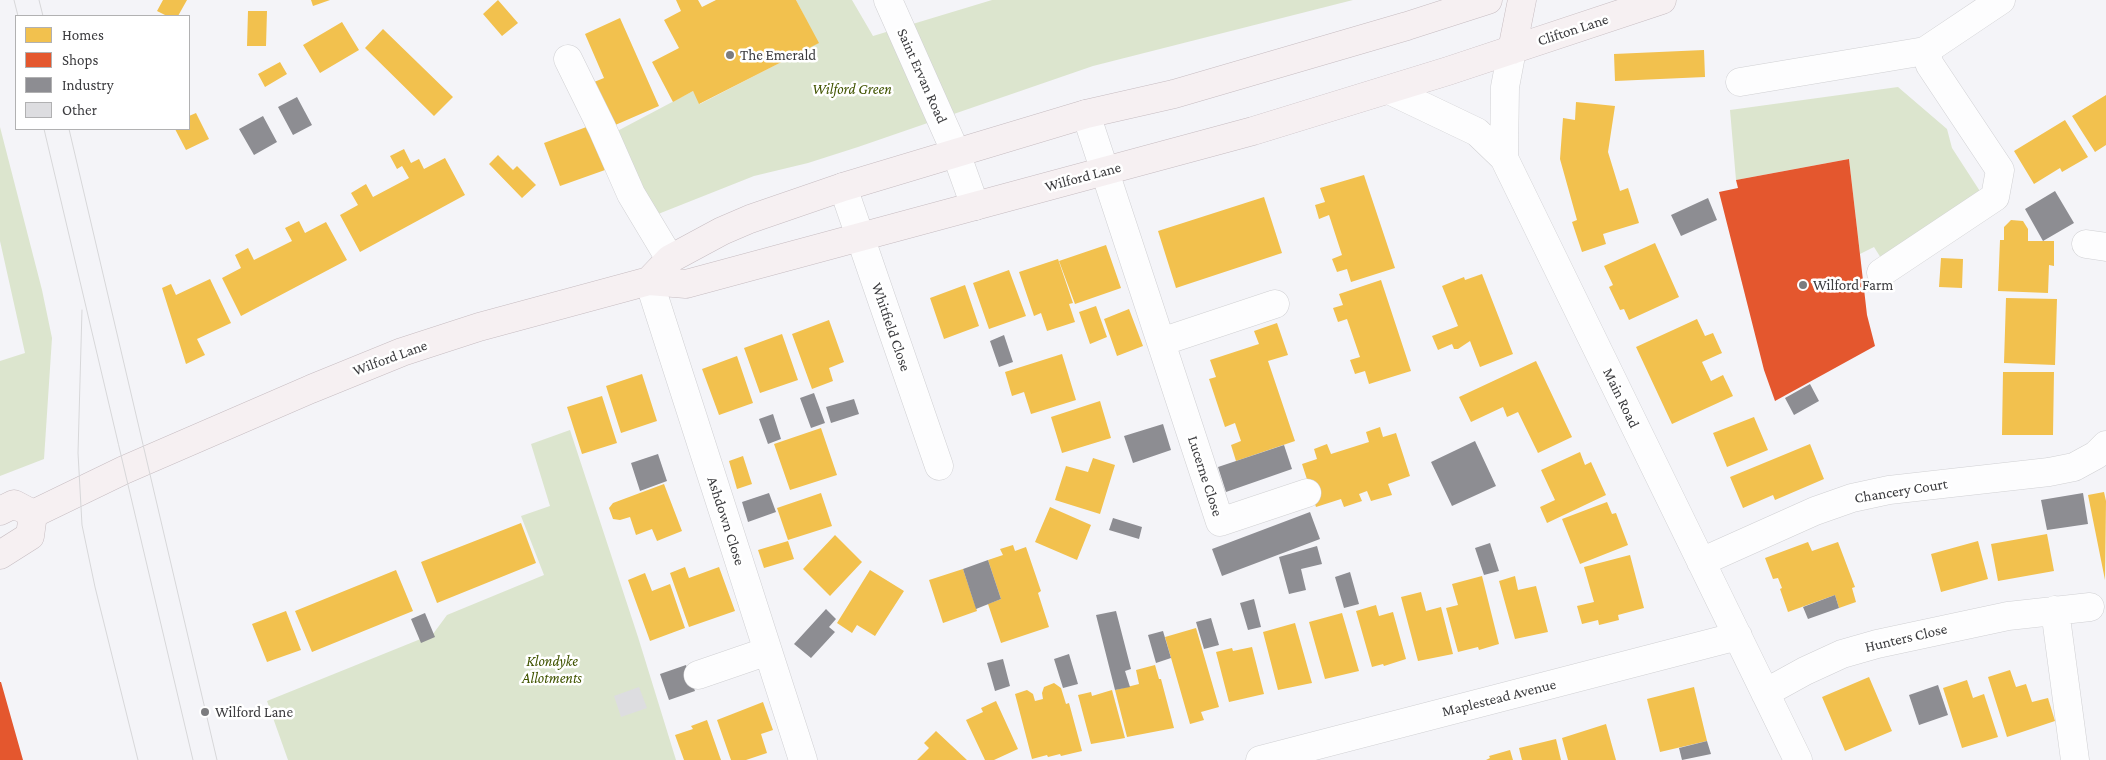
<!DOCTYPE html>
<style>
body{margin:0}
#map{position:relative;width:2106px;height:760px;overflow:hidden;background:#f4f4f8;font-family:"Crimson Pro",serif}
canvas{display:block}
.legend{position:absolute;left:15px;top:15px;width:175px;height:115px;box-sizing:border-box;background:#fff;border:1px solid #b1b1b2;margin:0;padding:6px 9px;list-style:none;font-size:15px;color:#3b3b3e}
.legend li{display:flex;align-items:center;gap:10px;height:25px}
.legend b{width:25px;border:1px solid #b1b1b2}
</style>
<div id="map">
<canvas width="2106" height="760"></canvas>
<ul class="legend">
<li><b style="height:14px;background:#f2c14e"></b>Homes</li>
<li><b style="height:14px;background:#e4572e"></b>Shops</li>
<li><b style="height:14px;background:#8d8d92"></b>Industry</li>
<li><b style="height:14px;background:#dddde0"></b>Other</li>
</ul>
</div>
<script>
const ctx = document.querySelector('canvas').getContext('2d');
ctx.lineJoin = 'round';
function fill(path, color) { ctx.fillStyle = color; ctx.fill(path, 'evenodd'); }
const shape = rows => new Path2D(rows.map(r => 'M' + r).join(''));
function strokePath(path, color, width, dash) { ctx.strokeStyle = color; ctx.lineWidth = width; ctx.lineCap = dash ? 'butt' : 'round'; ctx.setLineDash(dash || []); ctx.stroke(path); }
function write(font, color, halo, rows, align = 'center') {
  ctx.font = font + ' "Crimson Pro",serif'; ctx.lineWidth = 5; ctx.setLineDash([]); ctx.textBaseline = 'middle'; ctx.strokeStyle = halo; ctx.fillStyle = color; for (const [text, x, y, turn = 0] of rows) {
    ctx.save(); ctx.translate(x, y); ctx.rotate((+turn || 0) * Math.PI / 180); ctx.textAlign = isNaN(turn) ? turn : align; if (halo) ctx.strokeText(text, 0, 0); ctx.fillText(text, 0, 0); ctx.restore();
  }
}
fill(shape([
 [796,0,852,0,873,36,992,0,1353,0,1093,66,858,147,808,163,754,176,643,220,606,137,693,91,700,104,818,43],
 [1898,87,1947,129,1952,148,1985,199,1886,266,1874,247,1860,254,1849,159,1736,180,1730,110],
 [0,127,42,290,52,338,44,459,0,476,0,361,25,353,0,241],
 [570,430,638,637,676,760,288,760,267,701,433,634,447,615,544,575,521,516,550,506,531,444]
]), '#dce5ce');
fill(shape([
 [163,0,187,0,178,16,167,16,157,11],
 [311,0,330,0,313,6],
 [498,0,518,23,502,36,483,14],
 [676,0,698,0,702,7,716,0,796,0,819,43,699,104,693,91,673,102,652,62,679,48,664,20,681,11],
 [248,11,267,11,266,46,247,46],
 [620,18,659,106,613,126,594,82,604,78,585,34],
 [342,22,359,50,320,73,303,45],
 [383,29,453,97,434,116,365,48],
 [1704,50,1705,77,1615,81,1614,54],
 [280,62,287,74,265,87,258,74],
 [2106,95,2106,145,2095,152,2072,116],
 [1576,102,1615,106,1608,152,1620,191,1628,188,1639,223,1603,234,1606,244,1582,252,1572,222,1577,220,1560,159,1563,118,1575,120],
 [196,113,209,139,186,150,175,129,189,129,189,116],
 [2065,120,2088,157,2062,172,2060,168,2034,184,2014,151],
 [589,126,605,170,560,186,544,143],
 [404,149,411,163,419,159,424,169,445,158,465,195,360,252,340,215,358,205,351,193,366,184,373,197,409,178,402,166,397,169,390,156],
 [498,155,513,170,517,166,536,185,522,198,489,164],
 [1364,175,1395,268,1351,282,1347,269,1337,272,1332,259,1342,255,1329,215,1319,219,1315,205,1325,202,1320,188],
 [1264,197,1282,253,1176,288,1158,231],
 [2011,220,2023,221,2028,229,2028,241,2054,241,2054,266,2049,265,2048,293,1998,291,2000,240,2004,240,2004,227],
 [299,221,305,233,326,222,347,260,241,316,222,278,241,268,235,255,248,248,254,260,292,241,285,228],
 [1655,243,1679,297,1629,320,1624,309,1620,310,1609,287,1613,285,1604,266],
 [1106,245,1121,288,1075,304,1059,261],
 [1941,258,1963,259,1962,288,1939,287],
 [1058,259,1073,303,1069,304,1075,322,1047,331,1041,313,1034,316,1019,272],
 [1009,270,1026,316,989,329,973,283],
 [1482,274,1513,354,1480,367,1470,341,1458,349,1454,349,1452,344,1438,350,1432,336,1458,326,1442,286,1464,277,1465,280],
 [210,279,231,323,197,339,205,355,186,364,162,288,171,284,176,295],
 [1381,280,1411,371,1369,384,1365,371,1355,374,1350,360,1360,357,1347,319,1338,322,1333,308,1343,305,1339,294],
 [965,285,979,326,944,339,930,298],
 [2006,298,2057,299,2055,365,2004,363],
 [1096,306,1107,337,1090,344,1079,312],
 [1129,309,1143,346,1117,356,1104,319],
 [1697,319,1705,336,1713,333,1722,353,1702,362,1711,381,1723,375,1733,396,1672,424,1636,347],
 [829,320,844,362,829,368,833,381,812,389,792,334],
 [1277,323,1288,355,1268,361,1295,441,1236,461,1231,445,1241,441,1235,423,1225,427,1209,379,1216,377,1210,360,1259,344,1254,331],
 [782,334,798,380,760,393,744,348],
 [1062,354,1076,400,1031,414,1024,392,1012,396,1005,372],
 [737,356,753,403,719,415,702,369],
 [1536,361,1572,437,1538,453,1518,412,1507,417,1503,407,1471,422,1459,397],
 [2003,372,2054,372,2053,435,2002,435],
 [642,374,657,421,621,433,606,386],
 [602,396,617,443,582,454,567,407],
 [1100,401,1111,438,1062,453,1051,417],
 [1754,417,1768,450,1727,467,1713,433],
 [1380,427,1383,437,1396,433,1410,476,1388,484,1392,495,1371,501,1367,491,1359,494,1362,501,1344,507,1341,499,1316,507,1302,464,1317,459,1314,449,1327,444,1331,454,1369,442,1366,432],
 [821,428,837,475,790,490,774,444],
 [1810,444,1824,479,1775,500,1773,495,1743,508,1730,477],
 [1580,452,1585,465,1591,462,1606,495,1547,523,1540,507,1555,500,1541,470],
 [743,456,752,484,737,489,729,461],
 [1093,458,1115,465,1100,514,1055,500,1066,466,1088,472],
 [664,484,682,531,657,541,652,529,636,535,630,517,620,520,613,519,609,508,613,503],
 [2104,492,2106,501,2105,580,2088,495],
 [821,493,832,526,788,540,777,508],
 [1607,502,1612,514,1616,513,1628,545,1580,564,1562,519],
 [1050,507,1091,525,1077,560,1035,542],
 [521,523,536,563,437,603,421,562],
 [2047,534,2054,571,1998,581,1991,544],
 [835,535,862,562,830,596,803,569],
 [788,541,794,559,764,568,758,550],
 [1978,541,1988,579,1941,592,1931,554],
 [1808,542,1812,551,1838,542,1855,587,1852,588,1856,602,1839,608,1835,595,1788,612,1780,589,1782,588,1778,578,1773,579,1765,558],
 [1013,545,1015,551,1026,547,1041,591,1038,593,1049,627,1001,643,988,604,1001,599,988,560,1003,555,1000,549],
 [1630,555,1644,608,1618,615,1619,620,1599,625,1598,620,1582,624,1577,606,1594,602,1584,567],
 [685,567,689,578,719,567,735,611,689,627,670,573],
 [963,569,977,611,943,623,929,580],
 [396,570,413,611,312,652,295,611],
 [870,570,904,591,875,636,857,625,852,633,837,623],
 [645,573,652,591,670,584,685,628,650,641,628,580],
 [1482,576,1499,644,1479,650,1478,647,1458,652,1446,608,1458,605,1452,584],
 [1515,576,1518,590,1536,586,1548,632,1515,639,1499,581],
 [1421,592,1426,611,1441,607,1453,654,1418,661,1401,597],
 [1376,605,1379,616,1393,612,1406,659,1384,666,1383,664,1372,667,1356,611],
 [286,611,301,650,267,662,252,624],
 [1342,613,1359,671,1325,679,1309,622],
 [1295,623,1312,683,1278,690,1263,632],
 [1196,628,1219,707,1201,712,1204,720,1190,724,1165,637],
 [1252,647,1264,694,1229,702,1216,652,1232,648,1233,651],
 [1155,665,1159,679,1161,679,1174,728,1127,737,1115,690,1139,684,1136,670],
 [2010,670,2016,687,2026,684,2032,702,2048,698,2055,721,2007,737,1988,677],
 [1869,677,1892,731,1845,751,1822,697],
 [1967,680,1973,698,1984,694,1998,737,1962,748,1943,688],
 [1054,683,1061,688,1066,704,1069,703,1082,751,1061,756,1060,754,1048,757,1047,755,1032,759,1015,694,1027,690,1033,694,1035,701,1043,699,1042,693,1044,687],
 [1694,687,1707,741,1660,752,1647,699],
 [1112,690,1125,738,1091,744,1078,695,1091,692,1092,696],
 [996,701,1018,749,994,760,985,760,966,720,983,712,981,708],
 [763,702,773,730,761,734,767,753,746,760,731,760,717,720],
 [707,720,721,760,684,760,675,735,693,729,691,726],
 [1606,724,1616,760,1568,760,1562,738],
 [936,731,967,760,917,760,929,748,924,743],
 [1556,739,1561,760,1522,760,1519,748],
 [1510,750,1513,760,1486,760,1490,758,1489,756]
]), '#f2c14e');
fill(shape([
 [1849,159,1867,315,1875,346,1775,401,1764,370,1719,192,1738,188,1736,180],
 [0,682,1,682,23,760,0,760]
]), '#e4572e');
fill(shape([
 [297,97,312,125,293,135,278,107],
 [263,116,277,142,254,155,239,129],
 [2055,191,2074,223,2043,241,2025,209],
 [1708,198,1717,220,1681,236,1671,215],
 [1004,335,1013,362,999,367,990,341],
 [1810,384,1819,401,1794,415,1785,398],
 [814,393,825,423,811,428,800,398],
 [854,399,859,414,831,423,826,407],
 [773,414,781,439,768,444,759,419],
 [1163,424,1171,450,1133,463,1124,436],
 [1475,441,1496,486,1452,506,1431,462],
 [1284,445,1292,469,1226,492,1218,467],
 [658,454,667,481,640,491,631,463],
 [769,493,776,512,748,522,742,502],
 [2083,493,2088,524,2047,530,2041,500],
 [1310,512,1320,539,1222,576,1212,549],
 [1113,518,1142,527,1139,539,1109,530],
 [1490,543,1499,571,1484,575,1475,548],
 [1317,546,1322,564,1301,569,1306,590,1289,594,1279,557],
 [988,560,1001,599,976,609,963,569],
 [1350,572,1359,604,1344,608,1335,577],
 [1835,595,1839,608,1808,619,1803,607],
 [1254,599,1261,627,1248,630,1240,603],
 [826,609,836,619,829,627,835,632,811,658,794,644],
 [1116,611,1131,669,1125,671,1130,687,1115,690,1096,615],
 [425,613,435,637,421,643,411,619],
 [1211,618,1219,645,1204,649,1196,622],
 [1163,631,1171,658,1156,663,1148,635],
 [1069,654,1078,684,1063,688,1054,659],
 [1003,659,1010,686,995,691,987,663],
 [686,665,695,691,669,700,660,674],
 [1938,685,1948,715,1919,725,1909,695],
 [1707,741,1711,754,1682,760,1679,748]
]), '#8d8d92');
fill(shape([
 [639,687,647,708,621,717,614,696]
]), '#dddde0');
const minor = shape([
 [888,0,956,153,975,206],
 [568,59,602,128,631,194,670,259],
 [1740,82,1925,51,2001,0],
 [1389,90,1477,132,1504,158,1798,760],
 [1086,114,1220,522,1307,493],
 [1504,158,1505,87,1512,50],
 [843,187,939,466],
 [2086,244,2106,247],
 [1881,273,1995,197,2000,170,1930,65,1925,51],
 [649,281,803,760],
 [1161,342,1275,304],
 [1701,562,1815,511,1852,498,1889,490,2049,472,2074,467,2096,455,2106,445],
 [2055,610,2075,760],
 [698,675,768,651],
 [1765,693,1805,671,1842,654,1877,644,2008,616,2090,607],
 [1260,760,1738,636]
]);
const major = shape([
 [1512,50,1522,0],
 [649,281,670,259,722,231,750,219,843,187,1086,114,1174,94,1407,26,1488,0],
 [0,511,14,504,33,514],
 [33,514,124,470,311,389,402,352,479,327,649,281,686,284,1253,131,1448,71,1662,0],
 [0,555,30,536,33,514]
]);
strokePath(minor, '#d0d0d3', 29);
strokePath(major, '#c6bcc1', 29);
strokePath(minor, '#fdfdfe', 28);
strokePath(major, '#f6f0f2', 28);
strokePath(shape([
 [14,0,18,16],
 [39,0,43,16],
 [44,129,193,760],
 [69,129,217,760],
 [82,310,78,453,82,525,95,587,138,760]
]), '#d7d7d9', 1);
for (const [x, y, r, color] of [
 [730,55,5,"#7c7c7f"],
 [1803,285,5,"#7c7c7f"],
 [205,712,5,"#7c7c7f"]
]) { const dot = new Path2D(); dot.arc(x, y, r, 0, 2 * Math.PI); ctx.fillStyle = color; ctx.fill(dot); strokePath(dot, '#fff', 2); }
write('15px', '#3b3b3e', '#fff', [
 ["Clifton Lane",1573,30,-18],
 ["Saint Ervan Road",922,76,66],
 ["Wilford Lane",1083,177,-15],
 ["Whitfield Close",891,327,71],
 ["Wilford Lane",390,358,-20],
 ["Main Road",1621,398,64],
 ["Lucerne Close",1205,476,72],
 ["Chancery Court",1901,491,-9],
 ["Ashdown Close",726,521,72],
 ["Hunters Close",1906,638,-13],
 ["Maplestead Avenue",1499,698,-14]
]);
write('15px', '#3b3b3e', '#fff', [
 ["The Emerald",740,55],
 ["Wilford Farm",1813,285],
 ["Wilford Lane",215,712]
], 'left');
write('italic 15px', '#415400', '#fff', [
 ["Wilford Green",852,89],
 ["Klondyke",552,661],
 ["Allotments",552,678]
]);
</script>
